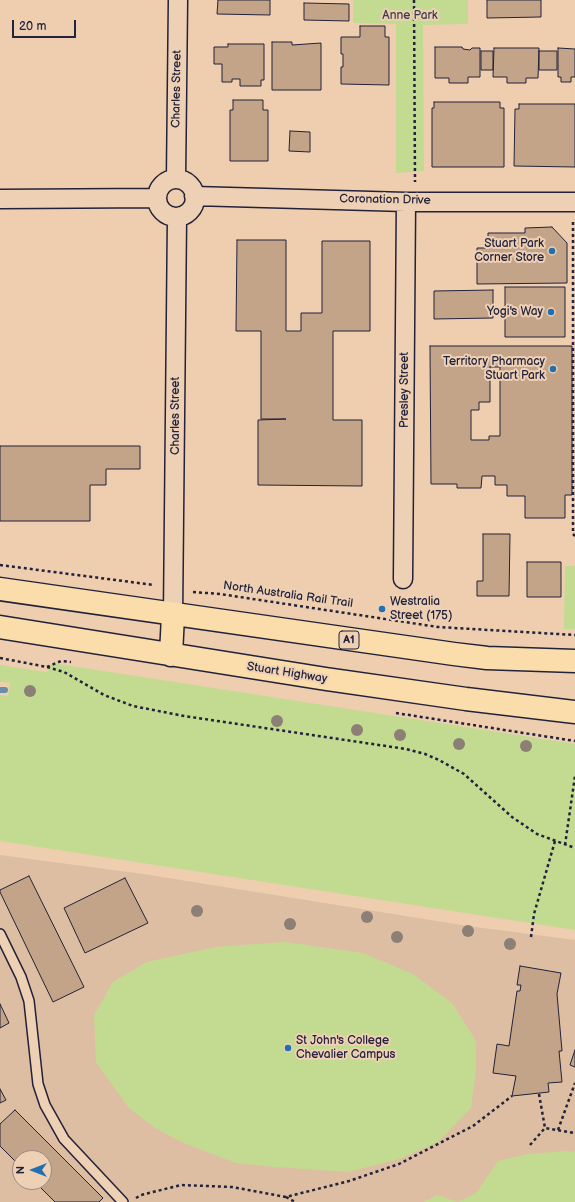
<!DOCTYPE html>
<style>
body{margin:0}
#map{position:relative;width:575px;height:1202px;overflow:hidden;background:#eeceaf;font-family:"Balsamiq Sans",sans-serif}
canvas{display:block}
.north{position:absolute;left:12px;top:1150px;width:40px;height:40px;box-sizing:border-box;background:#eed0b4;border:1px solid #9c8a84;border-radius:50%;rotate:270deg;font-size:11px;font-weight:700;line-height:16px;text-align:center;color:#22223b}
.north::after{content:'';display:block;margin:auto;width:14px;height:18px;background:#1f6fb2;clip-path:polygon(50% 0,100% 100%,50% 72%,0 100%)}
.scale{position:absolute;left:12px;top:20px;width:64px;height:18px;box-sizing:border-box;border:2px solid #22223b;border-top:0;padding-left:5px;font-size:12px;line-height:14px;white-space:nowrap;color:#22223b;-webkit-text-stroke:3px #eed0b4;paint-order:stroke}
</style>
<div id="map">
<canvas width="575" height="1202"></canvas>
<div class="north">N</div>
<div class="scale">20 m</div>
</div>
<script>
const ctx = document.querySelector('canvas').getContext('2d');
ctx.lineJoin = 'round';
function fill(path, color) { ctx.fillStyle = color; ctx.fill(path, 'evenodd'); }
const shape = rows => new Path2D(rows.map(r => 'M' + r).join(''));
function strokePath(path, color, width, dash) { ctx.strokeStyle = color; ctx.lineWidth = width; ctx.lineCap = dash ? 'butt' : 'round'; ctx.setLineDash(dash || []); ctx.stroke(path); }
function write(font, color, halo, rows, align = 'center') {
  ctx.font = font + ' "Balsamiq Sans",sans-serif'; ctx.lineWidth = 4; ctx.setLineDash([]); ctx.textBaseline = 'middle'; ctx.strokeStyle = halo; ctx.fillStyle = color; for (const [text, x, y, turn = 0] of rows) {
    ctx.save(); ctx.translate(x, y); ctx.rotate((+turn || 0) * Math.PI / 180); ctx.textAlign = isNaN(turn) ? turn : align; if (halo) ctx.strokeText(text, 0, 0); ctx.fillText(text, 0, 0); ctx.restore();
  }
}
fill(shape([
 [0,855,143,874,468,926,575,940,575,1156,532,1202,0,1202],
 [20,1158,44,1158,44,1182,20,1182]
]), '#ddbea2');
fill(shape([
 [353,0,468,0,468,24,423,25,424,171,396,173,396,24,353,23],
 [565,566,575,566,575,629,564,629],
 [52,663,575,744,575,930,0,841,0,695,8,696,10,683,0,682,0,665,47,672],
 [285,942,363,953,413,974,452,1003,476,1041,476,1071,471,1108,438,1142,399,1159,348,1172,275,1167,236,1163,184,1143,155,1128,129,1108,96,1062,94,1015,113,982,147,962,216,947],
 [566,1151,575,1152,575,1202,424,1202,437,1195,458,1202,476,1193,498,1161,528,1154]
]), '#c3db91');
strokePath(shape([
 [0,690,5,690]
]), '#6690aa', 6);
const building = shape([
 [218,0,270,0,270,15,217,14,218,0],
 [487,0,541,0,541,17,487,18,487,0],
 [304,3,349,4,349,21,304,20,304,3],
 [360,26,385,26,385,37,389,37,389,85,341,84,341,67,343,67,343,54,341,54,341,37,360,37,360,26],
 [272,42,292,42,292,45,321,43,321,90,272,90,272,42],
 [228,44,264,44,264,80,261,80,261,86,240,86,240,79,232,79,232,82,222,82,222,64,214,64,214,47,228,47,228,44],
 [435,47,462,47,463,49,470,50,472,48,480,48,480,77,468,77,468,83,449,83,449,78,435,78,435,47],
 [494,48,539,48,538,78,526,78,526,83,507,83,507,77,493,77,494,48],
 [558,48,575,49,575,77,571,77,571,82,561,82,561,77,558,77,558,48],
 [481,51,493,51,493,70,481,70,481,51],
 [539,51,557,51,557,70,539,70,539,51],
 [233,100,263,100,263,110,268,110,268,161,230,161,230,110,233,110,233,100],
 [434,102,500,102,500,108,504,108,504,167,432,167,432,108,434,108,434,102],
 [519,104,575,104,575,167,514,166,515,109,519,109,519,104],
 [290,131,310,132,310,152,289,151,290,131],
 [552,227,567,243,567,283,477,284,477,248,488,248,488,233,525,233,525,228,552,227],
 [237,240,286,240,286,331,301,331,301,313,322,313,322,241,370,241,370,331,333,331,333,420,362,420,362,486,258,485,258,420,286,419,261,419,261,331,236,331,237,240],
 [505,287,565,287,565,337,505,337,505,287],
 [493,290,493,318,434,319,434,291,493,290],
 [430,346,572,346,572,495,565,495,565,518,525,518,525,496,507,496,507,485,495,485,495,476,482,476,481,488,457,488,457,484,431,484,430,346],
 [490,367,500,367,500,436,489,436,489,440,471,440,471,410,479,410,479,402,490,402,490,367],
 [0,446,140,446,140,469,106,469,106,485,90,485,90,521,0,521,0,446],
 [483,534,510,534,509,596,477,596,477,581,483,581,483,534],
 [527,562,561,562,561,597,527,597,527,562],
 [29,876,84,987,53,1002,0,892,0,890,29,876],
 [125,878,148,923,85,953,64,908,125,878],
 [520,966,561,973,557,994,562,1051,559,1051,562,1082,548,1083,549,1092,512,1096,516,1076,493,1073,497,1044,509,1046,517,991,520,991,521,985,517,985,520,966],
 [0,1004,9,1023,0,1028,0,1004],
 [575,1050,575,1067,570,1065,575,1050],
 [0,1089,6,1100,0,1103,0,1089],
 [15,1110,103,1198,99,1202,55,1202,35,1182,44,1182,44,1158,20,1158,20,1166,0,1146,0,1124,15,1110]
]);
fill(building, '#c4a489');
strokePath(building, '#22223b', 1);
const lane = shape([
 [0,934,21,977,29,1001,38,1084,45,1105,64,1139,123,1202]
]);
const street = shape([
 [176,179,178,0],
 '157 198a19 19 0 1 1 38 0a19 19 0 1 1-38 0Z',
 [194,196,406,202,575,202],
 [0,199,157,198],
 [403,579,406,202],
 [173,615,177,217]
]);
const highway = shape([
 [0,589,454,654,487,658,575,661],
 [0,627,326,679,466,699,575,712],
 [171,655,173,615]
]);
strokePath(lane, '#22223b', 12);
strokePath(street, '#22223b', 21);
strokePath(highway, '#22223b', 25);
strokePath(shape([
 [414,0,415,182],
 [573,222,573,534,575,536],
 [0,565,154,585],
 [193,592,220,594,438,627,575,635],
 [0,658,47,667,64,672,104,695,133,706,184,716,406,749,425,754,439,760,464,774,512,817,537,834,575,848],
 [47,667,61,661,71,662],
 [396,713,575,741],
 [565,845,575,776],
 [531,937,534,914,555,841],
 [539,1094,545,1128],
 [558,1130,575,1083],
 [530,1145,545,1128,575,1133],
 [286,1197,295,1202],
 [136,1198,141,1195,181,1185,232,1187,286,1197,349,1181,399,1164,473,1126,512,1096]
]), '#22223b', 2.5, [3, 3]);
strokePath(lane, '#eed0b4', 9);
strokePath(street, '#eed0b4', 18);
strokePath(highway, '#faddab', 22);
ctx.fillStyle = '#8b7f76';
for (const [x, y] of [
 [30,691],
 [277,721],
 [357,730],
 [400,735],
 [459,744],
 [526,746],
 [197,911],
 [367,917],
 [290,924],
 [468,931],
 [397,937],
 [510,944]
]) { ctx.beginPath(); ctx.arc(x, y, 6, 0, 2 * Math.PI); ctx.fill(); }
for (const [x, y, r, color] of [
 [552,251,4,"#1f6fb2"],
 [551,312,4,"#1f6fb2"],
 [553,369,4,"#1f6fb2"],
 [382,609,4,"#1f6fb2"],
 [288,1048,4,"#1f6fb2"]
]) { const dot = new Path2D(); dot.arc(x, y, r, 0, 2 * Math.PI); ctx.fillStyle = color; ctx.fill(dot); strokePath(dot, '#eed0b4', 1.5); }
for (const [x, y, w] of [
 [349,640,20]
]) { const box = new Path2D(); box.roundRect(x - w / 2, y - 9, w, 18, 3); ctx.fillStyle = '#eed0b4'; ctx.fill(box); strokePath(box, '#22223b', 1); }
write('bold 11px', '#22223b', null, [
 ["A1",349,640]
]);
write('12px', '#3a3e48', '#eed0b4', [
 ["Anne Park",410,16]
]);
write('12px', '#22223b', '#eed0b4', [
 ["Charles Street",177,89,-89],
 ["Coronation Drive",385,200,1],
 ["Presley Street",405,390,-90],
 ["Charles Street",176,416,-90],
 ["North Australia Rail Trail",288,595,8],
 ["Stuart Highway",287,673,9]
]);
write('12px', '#22223b', '#eed0b4', [
 ["Stuart Park",544,244],
 ["Corner Store",544,258],
 ["Yogi's Way",543,312],
 ["Territory Pharmacy",545,362],
 ["Stuart Park",545,376],
 ["Westralia",390,602,"left"],
 ["Street (175)",390,616,"left"],
 ["St John's College",296,1041,"left"],
 ["Chevalier Campus",296,1055,"left"]
], 'right');
</script>
